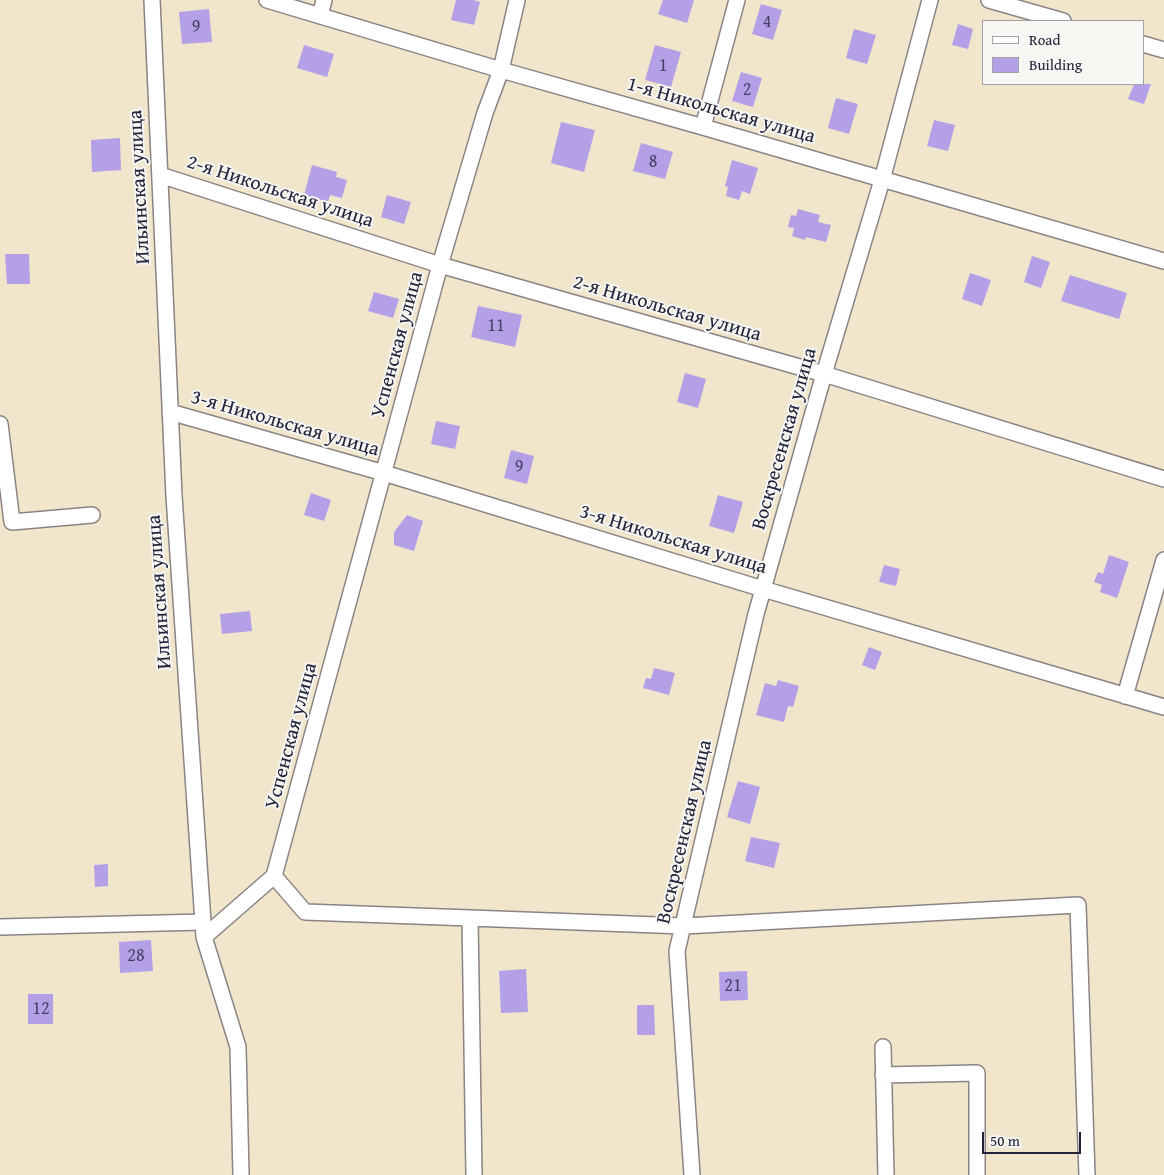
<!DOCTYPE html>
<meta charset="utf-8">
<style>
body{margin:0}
#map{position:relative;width:1164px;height:1175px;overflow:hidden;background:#f1e5cc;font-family:"Gentium Book Plus",serif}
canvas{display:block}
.legend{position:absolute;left:982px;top:20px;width:162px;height:65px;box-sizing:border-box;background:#f6f6f2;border:1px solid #a1a1a9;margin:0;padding:6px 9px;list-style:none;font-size:15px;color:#22223b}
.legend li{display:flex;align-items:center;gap:10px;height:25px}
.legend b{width:25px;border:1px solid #a1a1a9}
.scale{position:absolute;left:982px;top:1132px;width:99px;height:22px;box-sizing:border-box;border:2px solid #22223b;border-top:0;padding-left:6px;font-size:15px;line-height:18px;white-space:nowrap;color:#22223b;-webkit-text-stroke:4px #f6f6f2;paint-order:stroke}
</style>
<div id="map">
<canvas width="1164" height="1175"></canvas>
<ul class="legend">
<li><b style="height:6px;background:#fff"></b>Road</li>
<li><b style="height:14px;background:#b4a0e7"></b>Building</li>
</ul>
<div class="scale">50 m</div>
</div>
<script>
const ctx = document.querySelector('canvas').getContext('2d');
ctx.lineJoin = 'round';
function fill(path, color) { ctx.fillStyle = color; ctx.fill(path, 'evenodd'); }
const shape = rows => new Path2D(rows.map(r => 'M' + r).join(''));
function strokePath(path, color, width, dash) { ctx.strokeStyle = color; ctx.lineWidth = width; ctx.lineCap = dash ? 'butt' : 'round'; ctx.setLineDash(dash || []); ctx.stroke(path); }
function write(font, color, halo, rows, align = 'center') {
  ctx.font = font + ' "Gentium Book Plus",serif'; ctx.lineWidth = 4; ctx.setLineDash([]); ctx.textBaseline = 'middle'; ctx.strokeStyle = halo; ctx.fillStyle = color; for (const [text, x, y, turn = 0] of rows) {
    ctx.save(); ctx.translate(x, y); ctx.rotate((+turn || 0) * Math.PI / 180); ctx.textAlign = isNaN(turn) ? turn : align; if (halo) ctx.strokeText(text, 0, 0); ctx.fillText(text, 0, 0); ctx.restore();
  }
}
fill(shape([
 [456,0,473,0,480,2,474,25,451,20],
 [663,0,694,0,687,23,658,14],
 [761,4,782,10,773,40,752,34],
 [209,9,212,42,182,44,179,12],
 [958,24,973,29,968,49,952,45],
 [854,29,876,35,867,64,846,58],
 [304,45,334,54,327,77,297,68],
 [655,45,681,52,671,87,645,80],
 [741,72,762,78,753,107,732,101],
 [1134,84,1151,84,1144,104,1128,99],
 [836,98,858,104,849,134,828,128],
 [934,120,955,125,948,151,927,146],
 [561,122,595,130,584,172,551,163],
 [120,138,121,170,92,172,91,140],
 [641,143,673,152,665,179,633,171],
 [732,160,758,168,750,194,742,191,739,200,726,196,728,187,725,186],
 [312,165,337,172,336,177,347,180,342,198,330,195,328,202,304,195],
 [387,195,411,202,404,224,381,217],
 [798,209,820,215,818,222,831,225,826,242,806,237,805,240,792,236,794,228,788,227,791,215,796,216],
 [5,254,29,254,30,284,7,284],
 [1032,256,1050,262,1041,288,1024,282],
 [970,273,991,280,982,306,962,299],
 [1070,275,1127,293,1119,319,1061,301],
 [374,292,399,299,393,318,368,311],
 [478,306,522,315,515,347,471,337],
 [685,373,706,379,698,408,677,402],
 [436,421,460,426,455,449,431,444],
 [511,450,534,456,527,484,504,478],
 [311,493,331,500,324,521,304,515],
 [718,495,743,502,734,533,709,526],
 [407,515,423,521,414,551,394,545,394,532],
 [1109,555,1129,562,1117,598,1100,592,1102,585,1094,582,1098,572,1103,574],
 [884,565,900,569,896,586,879,582],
 [250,611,252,631,222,634,220,614],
 [869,647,882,652,875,670,862,665],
 [654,668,675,673,669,695,643,688,646,678,651,679],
 [778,680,799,686,793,707,788,706,784,722,756,715,765,683,776,686],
 [738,781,760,787,750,824,727,817],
 [751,837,780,843,774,868,745,861],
 [108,864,108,886,95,887,94,865],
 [151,940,153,971,120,973,119,942],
 [526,969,528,1012,501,1013,499,971],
 [747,971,748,1000,720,1001,719,972],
 [28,994,53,994,53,1024,28,1024],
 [637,1005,654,1005,655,1035,637,1035]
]), '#b4a0e7');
const street = shape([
 [152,0,174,496,204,937,238,1047,241,1175],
 [267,0,501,70,703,127,1164,261],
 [989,0,1063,21],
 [320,16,324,0],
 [1143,44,1164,50],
 [703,127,737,0],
 [160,175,440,265,824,374,1164,479],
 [170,412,384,473,763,589,1164,707],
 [0,424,12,522,92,515],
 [1125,696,1164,560],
 [274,876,305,912,470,918,684,926,1078,905,1087,1175],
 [274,876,440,265,485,113,501,70,517,0],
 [470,918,474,1175],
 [0,927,203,922],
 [204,937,274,876],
 [883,1047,886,1175],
 [883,1075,977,1073,977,1175],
 [692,1175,677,951,756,614,824,374,882,180,930,0]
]);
strokePath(street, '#8a8484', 18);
strokePath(street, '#fff', 15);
write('18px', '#464266', null, [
 ["4",767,22],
 ["9",196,27],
 ["1",663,66],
 ["2",747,90],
 ["8",653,162],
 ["11",496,326],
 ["9",519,467],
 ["28",136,956],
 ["21",733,986],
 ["12",41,1009]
]);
write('20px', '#22223b', '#f6f6f2', [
 ["1-я Никольская улица",721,111,16],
 ["Ильинская улица",140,187,-93],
 ["2-я Никольская улица",280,192,18],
 ["2-я Никольская улица",667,309,16],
 ["Успенская улица",398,345,-75],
 ["3-я Никольская улица",285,424,16],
 ["Воскресенская улица",785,439,-74],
 ["3-я Никольская улица",673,540,17],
 ["Ильинская улица",160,592,-94],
 ["Успенская улица",292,736,-75],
 ["Воскресенская улица",685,832,-77]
]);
</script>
